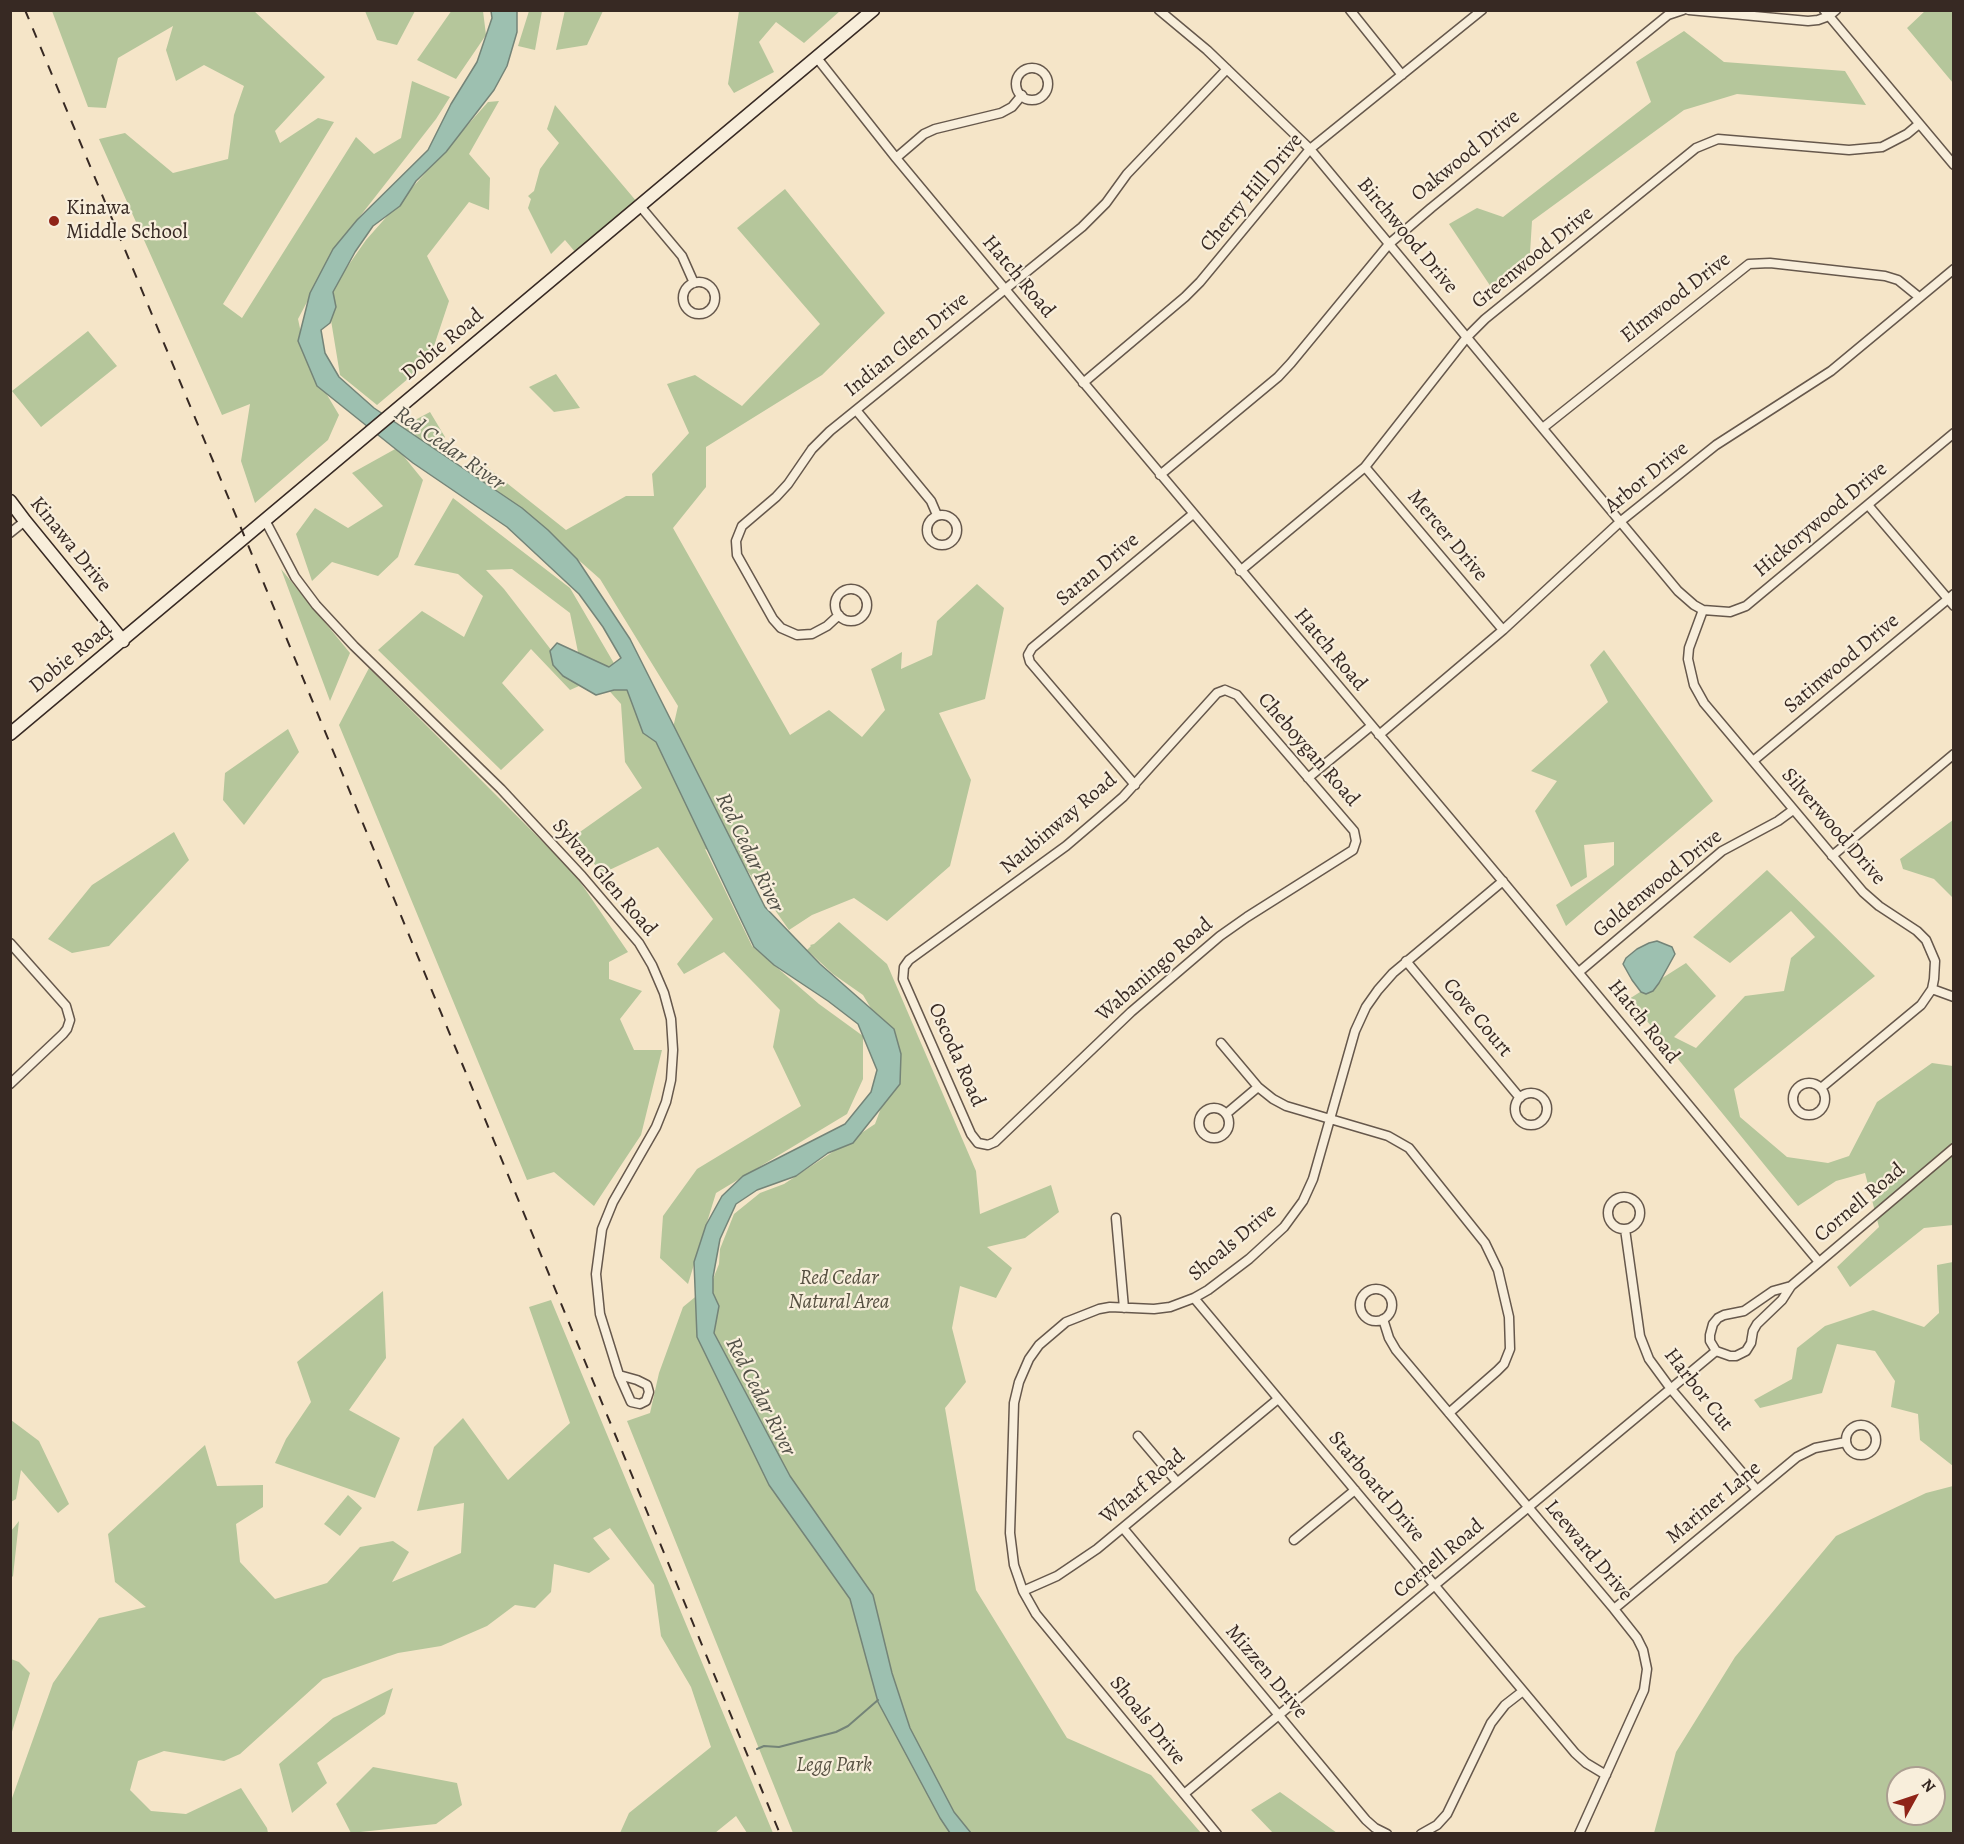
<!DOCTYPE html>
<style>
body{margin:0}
#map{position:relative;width:1964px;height:1844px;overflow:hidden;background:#f5e5c8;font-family:Alegreya,serif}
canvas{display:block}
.frame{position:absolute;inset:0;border:12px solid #372923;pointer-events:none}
.north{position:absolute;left:1886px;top:1766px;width:60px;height:60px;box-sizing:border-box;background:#f8eedb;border:2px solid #ab9f91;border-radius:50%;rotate:50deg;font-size:16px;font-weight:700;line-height:24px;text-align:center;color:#372923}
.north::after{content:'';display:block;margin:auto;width:21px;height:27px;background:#8f2418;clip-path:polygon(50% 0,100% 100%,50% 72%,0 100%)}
</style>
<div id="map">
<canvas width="1964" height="1844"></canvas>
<div class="frame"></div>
<div class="north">N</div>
</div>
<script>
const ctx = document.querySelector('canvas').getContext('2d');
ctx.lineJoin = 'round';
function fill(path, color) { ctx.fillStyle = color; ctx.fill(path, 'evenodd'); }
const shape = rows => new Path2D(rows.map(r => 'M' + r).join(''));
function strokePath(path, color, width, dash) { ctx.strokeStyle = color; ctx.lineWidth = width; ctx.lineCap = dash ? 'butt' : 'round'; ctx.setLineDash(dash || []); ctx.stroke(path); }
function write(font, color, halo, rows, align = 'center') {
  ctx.font = font + ' Alegreya,serif'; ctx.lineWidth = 4.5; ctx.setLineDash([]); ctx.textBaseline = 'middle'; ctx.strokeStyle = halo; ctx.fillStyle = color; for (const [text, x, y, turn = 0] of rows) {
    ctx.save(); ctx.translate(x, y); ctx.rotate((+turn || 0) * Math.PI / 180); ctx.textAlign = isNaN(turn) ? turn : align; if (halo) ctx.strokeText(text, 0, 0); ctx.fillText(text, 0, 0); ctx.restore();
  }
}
fill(shape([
 [452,10,483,11,486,35,456,79,417,60],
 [565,10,603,11,587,45,556,50],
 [1926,10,1953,11,1953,83,1907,28],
 [52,11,254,11,325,77,275,131,280,143,318,118,334,122,223,304,242,318,356,137,374,154,401,138,412,81,450,97,436,119,336,247,298,319,307,361,339,415,328,440,255,503,241,461,250,404,222,415,99,139,125,133,173,173,228,159,234,115,244,86,204,65,176,81,166,50,173,26,118,58,106,108,88,107],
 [365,11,415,11,397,45,377,40],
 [529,11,542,11,535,50,518,46],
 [739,11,739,10,840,11,804,43,776,22,759,42,774,72,734,93,728,84],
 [1684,31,1724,62,1845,71,1866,105,1737,94,1684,110,1532,221,1529,269,1493,290,1449,224,1477,208,1503,217,1651,102,1636,62],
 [499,101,469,154,490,178,489,210,469,202,427,256,449,301,429,361,377,405,340,375,327,296,366,240,488,102],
 [555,105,637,202,576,253,565,240,551,254,528,208,531,199,528,196,534,191,540,169,559,143,547,129],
 [785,189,885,313,822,375,706,447,706,487,673,528,790,735,829,710,862,737,885,710,871,669,902,652,901,669,932,655,937,621,977,584,1004,608,985,699,939,713,971,780,950,866,887,921,854,898,812,915,789,930,742,863,705,849,752,946,819,1004,863,1036,863,1079,847,1114,716,1193,688,1284,660,1258,663,1216,697,1169,801,1106,773,1047,780,1010,724,952,684,974,677,964,713,919,658,847,603,873,570,839,642,788,625,762,621,704,579,657,570,613,512,569,486,570,504,589,579,686,570,690,531,649,502,683,544,730,501,770,378,650,422,611,464,637,483,596,458,574,414,565,453,498,570,588,667,754,678,706,600,579,530,517,466,474,474,457,566,530,626,496,654,496,652,474,689,433,667,384,695,375,742,406,820,324,737,228],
 [88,331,117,366,41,427,12,391],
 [556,374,580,408,554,412,529,387],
 [430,412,445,437,434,453,402,427],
 [397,448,423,480,398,557,378,576,332,562,312,581,296,534,315,508,348,528,383,506,352,473],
 [281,569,350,653,330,701],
 [1604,650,1713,801,1566,926,1556,905,1614,865,1614,842,1584,845,1587,877,1571,887,1535,811,1557,781,1531,771,1608,702,1590,665],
 [369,668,574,873,628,952,609,962,609,979,642,991,620,1019,634,1050,662,1050,641,1135,594,1206,554,1172,527,1180,339,725],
 [288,729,299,752,244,825,223,800,225,773],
 [1953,820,1953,898,1934,879,1903,869,1900,859],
 [174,832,189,860,109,946,72,953,48,939,92,885],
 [1767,870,1875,976,1734,1089,1740,1117,1787,1157,1828,1163,1849,1156,1877,1102,1932,1063,1953,1066,1953,1225,1924,1228,1850,1287,1837,1267,1879,1227,1865,1173,1836,1181,1798,1206,1629,999,1686,963,1716,996,1674,1037,1696,1048,1745,996,1784,991,1791,958,1815,937,1791,911,1730,963,1693,937],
 [839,922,887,964,976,1171,980,1214,1051,1185,1059,1212,1025,1238,987,1247,1012,1268,996,1298,960,1286,952,1328,966,1382,945,1408,976,1590,1067,1738,1151,1775,1201,1833,793,1833,627,1421,650,1413,659,1373,683,1307,711,1284,719,1264,720,1249,734,1214,760,1193,784,1184,875,1124,900,1057,863,995,833,974,807,950,811,946,810,945,814,944],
 [1953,1262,1953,1466,1920,1440,1918,1414,1891,1407,1895,1381,1875,1351,1837,1344,1822,1393,1760,1408,1754,1400,1792,1379,1797,1348,1825,1326,1873,1310,1924,1327,1939,1313,1937,1265],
 [383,1291,386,1358,349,1410,400,1438,375,1498,275,1463,286,1439,311,1402,297,1362],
 [551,1300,773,1833,747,1833,736,1816,715,1833,620,1833,629,1813,711,1747,691,1687,661,1636,654,1585,610,1528,593,1538,610,1559,589,1573,554,1564,551,1592,535,1608,515,1605,487,1626,441,1646,398,1653,323,1679,240,1754,224,1761,164,1751,138,1761,130,1790,151,1811,186,1814,241,1788,267,1828,268,1833,11,1833,11,1801,53,1683,99,1618,146,1607,115,1582,108,1534,205,1445,217,1486,263,1485,263,1507,236,1524,240,1562,275,1599,327,1583,360,1547,393,1541,409,1552,392,1582,461,1553,464,1503,417,1511,434,1447,463,1418,508,1480,570,1423,529,1307],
 [11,1420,39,1441,69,1504,58,1513,21,1470,16,1499,11,1502],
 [1953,1486,1953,1833,1654,1833,1676,1752,1735,1657,1836,1536,1926,1493],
 [1898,1778,1934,1778,1934,1814,1898,1814],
 [348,1495,362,1508,340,1536,324,1524],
 [19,1521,13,1576,11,1578,11,1531],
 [11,1659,19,1662,30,1673,11,1735],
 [393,1688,385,1714,317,1763,327,1783,292,1813,279,1764,333,1718],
 [373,1767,457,1783,462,1805,436,1824,351,1833,336,1804],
 [1280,1792,1337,1833,1273,1833,1251,1810]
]), '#b5c69b');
const water = shape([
 [491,11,517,11,517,32,507,66,494,90,446,152,416,181,400,206,373,226,355,252,333,292,336,307,330,323,321,330,325,353,339,377,374,408,522,508,548,530,577,559,630,639,765,907,820,964,894,1029,901,1054,900,1084,853,1143,828,1153,796,1176,757,1190,736,1204,720,1239,713,1277,713,1293,719,1306,714,1333,790,1476,873,1595,892,1673,910,1728,954,1812,971,1833,950,1833,940,1818,878,1702,850,1599,769,1485,697,1337,694,1262,706,1225,722,1196,743,1176,845,1124,871,1092,877,1070,858,1024,828,1001,774,965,754,947,656,742,643,733,627,690,614,690,596,695,563,676,553,665,550,651,557,643,609,667,621,658,603,627,579,594,507,527,413,463,317,386,298,341,310,293,333,249,357,220,428,150,451,104,477,62,492,18,491,11],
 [1657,941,1672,947,1675,954,1659,983,1653,991,1646,994,1641,992,1632,980,1623,964,1626,958,1637,949,1649,943,1657,941]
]);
fill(water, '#9dc0b0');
strokePath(water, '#748478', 1.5);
strokePath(shape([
 [757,1749,764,1746,779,1747,836,1732,848,1726,878,1700]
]), '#748478', 2);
const street = shape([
 [1159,10,1207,50,1310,149,1678,591,1694,605,1703,610,1730,612,1746,606,1954,433],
 [1350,10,1402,75],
 [1689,10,1808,21,1818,20,1829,16,1836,10],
 [1824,10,1954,165],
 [817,58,896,158,1005,289,1505,884,1819,1262],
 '1016 84a16 16 0 1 1 32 0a16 16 0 1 1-32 0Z',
 [896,158,924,134,935,129,1001,113,1012,107,1022,95],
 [640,206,682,256,694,283],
 '683 298a16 16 0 1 1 32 0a16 16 0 1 1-32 0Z',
 [1083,383,1185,297,1200,282,1310,149,1482,10],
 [856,410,931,501,937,515],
 [1544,427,1749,264,1770,263,1885,276,1898,280,1919,297],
 [1365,467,1503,630],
 [1160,475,1278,377,1291,363,1389,244,1431,208,1668,15,1683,10],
 [1868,505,1954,606],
 '927 530a15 15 0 1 1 30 0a15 15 0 1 1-30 0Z',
 [265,520,295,577,316,605,354,646,501,789,582,876,639,943,652,965,664,993,671,1019,673,1050,671,1080,666,1102,656,1127,613,1202,602,1229,596,1274,600,1314,619,1375,637,1380,647,1385,649,1392,646,1401,640,1404,631,1402,619,1375],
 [10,533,25,521],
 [1240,571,1365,467,1467,337,1485,319,1696,148,1718,139,1849,150,1882,147,1907,134,1919,124],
 '835 605a16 16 0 1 1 32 0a16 16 0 1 1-32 0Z',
 [1703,610,1689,648,1688,659,1694,685,1704,703,1863,892,1879,906,1917,931,1926,940,1935,961,1934,979,1932,989,1921,1005,1821,1088],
 [839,615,827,626,812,634,797,635,781,628,773,619,737,555,736,541,742,526,776,497,788,484,812,449,830,431,1082,227,1106,203,1127,174,1227,69],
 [1225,690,1237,695,1354,831,1356,841,1353,850,1247,917,1220,936,1131,1012,995,1142,988,1145,978,1143,971,1134,903,979,904,967,909,960,1066,846,1100,817,1123,797,1217,693,1225,690],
 [1379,735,1503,630,1621,521,1716,445,1831,371,1954,269],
 [1753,761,1954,594],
 [1308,778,1371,726],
 [1135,785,1030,662,1028,655,1032,648,1193,514],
 [1832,856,1954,754],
 [10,943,66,1006,70,1020,67,1029,63,1034,10,1084],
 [1406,961,1520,1098],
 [1579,972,1722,851,1778,821,1793,810],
 [1932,989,1954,997],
 [1221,1043,1258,1087,1273,1099,1286,1106,1388,1136,1409,1148,1485,1243,1498,1270,1509,1317,1510,1349,1504,1364,1497,1371,1449,1413],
 '1793 1099a16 16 0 1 1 32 0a16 16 0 1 1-32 0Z',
 '1515 1109a16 16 0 1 1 32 0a16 16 0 1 1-32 0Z',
 '1199 1123a15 15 0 1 1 30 0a15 15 0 1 1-30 0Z',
 [1226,1114,1258,1087],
 '1608 1213a16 16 0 1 1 32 0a16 16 0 1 1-32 0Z',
 [1116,1218,1124,1308],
 [1625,1229,1640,1336,1649,1359,1671,1389,1757,1490],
 [1791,1286,1773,1291,1744,1311,1724,1315,1718,1318,1713,1324,1710,1335,1710,1341,1716,1351,1730,1356,1736,1356,1746,1351,1751,1343,1753,1331,1757,1324,1782,1300,1791,1286,1954,1148],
 '1360 1305a16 16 0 1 1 32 0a16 16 0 1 1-32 0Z',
 [1194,1298,1575,1753,1586,1763,1606,1775],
 [1383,1319,1389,1338,1396,1350,1614,1609,1637,1638,1643,1650,1647,1669,1644,1690,1579,1834],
 '1846 1440a15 15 0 1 1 30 0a15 15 0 1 1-30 0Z',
 [1138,1436,1177,1482],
 [1123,1528,1366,1820,1375,1828,1387,1834],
 [1294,1540,1355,1490],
 [1023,1591,1057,1576,1097,1549,1278,1399],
 [1614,1609,1797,1457,1815,1448,1846,1442],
 [1184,1794,1716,1351],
 [1217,1834,1036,1614,1023,1591,1014,1565,1010,1533,1014,1403,1019,1382,1029,1359,1039,1345,1066,1322,1099,1309,1110,1307,1154,1309,1170,1307,1194,1298,1208,1290,1249,1259,1284,1227,1303,1201,1313,1179,1355,1031,1366,1007,1378,990,1393,973,1503,881],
 [1421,1834,1437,1825,1447,1814,1491,1723,1505,1705,1523,1691]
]);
const secondary = shape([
 [10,501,25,521,123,641],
 [10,734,873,10]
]);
strokePath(street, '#66584c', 11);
strokePath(secondary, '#372923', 15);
strokePath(street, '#f8eedb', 8);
strokePath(secondary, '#f8eedb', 12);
strokePath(shape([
 [25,10,241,528,780,1834]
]), '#372923', 2, [10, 10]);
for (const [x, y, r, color] of [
 [54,221,6,"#8f2418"]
]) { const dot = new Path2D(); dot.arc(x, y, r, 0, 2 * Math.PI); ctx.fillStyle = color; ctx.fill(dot); strokePath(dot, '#f8eedb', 2); }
write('21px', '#372923', '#f8eedb', [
 ["Oakwood Drive",1466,156,-39],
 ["Cherry Hill Drive",1252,193,-50],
 ["Birchwood Drive",1407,236,50],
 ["Greenwood Drive",1533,258,-39],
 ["Hatch Road",1018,277,50],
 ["Elmwood Drive",1676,298,-38],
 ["Dobie Road",443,345,-40],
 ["Indian Glen Drive",907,345,-39],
 ["Arbor Drive",1647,478,-39],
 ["Hickorywood Drive",1821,520,-40],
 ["Mercer Drive",1447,536,50],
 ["Kinawa Drive",70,545,51],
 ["Saran Drive",1098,570,-40],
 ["Hatch Road",1330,650,50],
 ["Dobie Road",71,658,-39],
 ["Satinwood Drive",1842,664,-40],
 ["Cheboygan Road",1308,750,49],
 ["Naubinway Road",1059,824,-40],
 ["Silverwood Drive",1833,827,49],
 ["Sylvan Glen Road",604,878,49],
 ["Goldenwood Drive",1658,884,-39],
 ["Wabaningo Road",1155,970,-41],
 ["Cove Court",1477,1018,50],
 ["Hatch Road",1643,1022,51],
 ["Oscoda Road",956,1055,66],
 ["Cornell Road",1860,1203,-40],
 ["Shoals Drive",1233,1243,-40],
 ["Harbor Cut",1698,1390,52],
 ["Wharf Road",1143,1487,-40],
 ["Starboard Drive",1376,1487,50],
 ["Mariner Lane",1714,1503,-40],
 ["Leeward Drive",1588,1551,50],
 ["Cornell Road",1439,1559,-40],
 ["Mizzen Drive",1266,1672,50],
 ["Shoals Drive",1147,1721,51]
]);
write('21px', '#372923', '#f8eedb', [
 ["Kinawa",66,209],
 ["Middle School",66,233]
], 'left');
write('italic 21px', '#565041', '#f8eedb', [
 ["Red Cedar",839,1279],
 ["Natural Area",839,1303],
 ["Legg Park",834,1766]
]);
write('italic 22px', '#504f46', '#f8eedb', [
 ["Red Cedar River",449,449,35],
 ["Red Cedar River",749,853,64],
 ["Red Cedar River",760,1397,63]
]);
</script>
